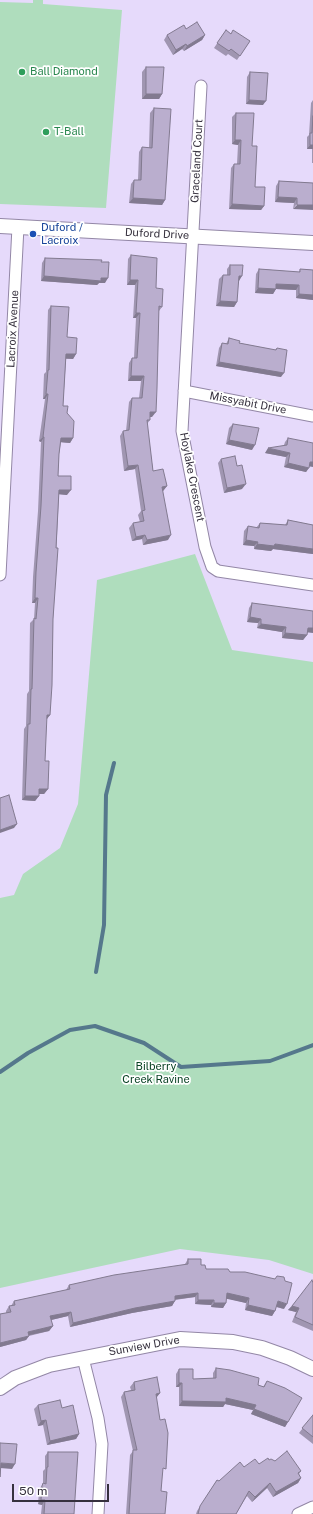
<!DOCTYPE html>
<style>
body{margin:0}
#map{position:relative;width:313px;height:1514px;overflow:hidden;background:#e6dafb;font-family:"Public Sans",sans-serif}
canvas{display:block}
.scale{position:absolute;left:12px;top:1484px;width:97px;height:18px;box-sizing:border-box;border:2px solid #36313e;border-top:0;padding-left:5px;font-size:12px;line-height:14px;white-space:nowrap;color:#36313e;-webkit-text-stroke:3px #fff;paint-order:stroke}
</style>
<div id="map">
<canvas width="313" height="1514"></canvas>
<div class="scale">50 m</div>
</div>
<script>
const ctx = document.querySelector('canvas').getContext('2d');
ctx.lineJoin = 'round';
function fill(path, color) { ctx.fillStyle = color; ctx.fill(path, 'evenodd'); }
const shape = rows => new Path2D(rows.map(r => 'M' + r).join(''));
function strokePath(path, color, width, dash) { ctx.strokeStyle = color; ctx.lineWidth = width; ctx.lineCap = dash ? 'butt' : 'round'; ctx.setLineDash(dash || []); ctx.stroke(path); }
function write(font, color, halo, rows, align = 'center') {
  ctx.font = font + ' "Public Sans",sans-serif'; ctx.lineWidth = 3.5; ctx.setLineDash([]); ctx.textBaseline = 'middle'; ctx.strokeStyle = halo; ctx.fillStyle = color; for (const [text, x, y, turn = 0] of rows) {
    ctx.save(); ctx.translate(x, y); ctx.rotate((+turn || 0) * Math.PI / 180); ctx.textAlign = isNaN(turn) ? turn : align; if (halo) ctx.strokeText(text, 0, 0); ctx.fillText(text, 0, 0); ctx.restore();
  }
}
fill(shape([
 [33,0,43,0,43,4,122,10,106,208,0,204,0,2,33,3],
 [195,554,232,650,313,662,313,1274,269,1260,180,1249,0,1288,0,898,14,895,23,874,60,848,78,804,97,580]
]), '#afddbd');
strokePath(shape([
 [96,972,104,925,106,795,114,763],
 [0,1072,28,1053,70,1030,95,1026,144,1043,181,1067,270,1061,313,1045]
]), '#55788c', 4);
const minor = shape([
 [201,86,182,431,205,547,212,567,218,571,313,585],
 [184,391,313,416],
 [0,575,18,227],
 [83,1358,98,1418,102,1444,98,1514],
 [298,1514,313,1507]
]);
const tertiary = shape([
 [0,226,313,243],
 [0,1388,15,1378,49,1365,180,1339,233,1342,262,1348,290,1358,313,1369]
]);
strokePath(minor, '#9387a6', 13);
strokePath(tertiary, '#9387a6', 16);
strokePath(minor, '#fff', 11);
strokePath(tertiary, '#fff', 14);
fill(shape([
 [186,29,205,35,202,40,184,51,182,49,173,55,164,40,167,35],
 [226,30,231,34,250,41,237,60,228,54,226,56,214,48],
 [146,67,162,94,159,99,142,99,142,72],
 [250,72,263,105,246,104,247,77],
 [313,100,313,163,312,163,312,149,307,149,307,137,309,135,311,103],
 [154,108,165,200,162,205,129,203,131,184,134,180,138,180,139,152,142,147,149,148,150,113],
 [236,113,252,146,255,187,264,206,261,210,229,209,231,168,234,164,237,164,238,145,232,144,232,117],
 [279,181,313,183,293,209,294,203,275,202,276,186],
 [131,255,156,288,162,307,159,311,152,417,150,417,150,420,147,424,153,471,167,486,163,491,162,491,168,540,143,545,142,539,132,541,129,528,133,523,140,522,138,515,141,511,135,469,124,471,120,436,123,431,126,431,129,402,132,398,139,398,141,381,128,381,129,363,132,358,134,358,136,318,133,318,135,285,127,285,128,259],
 [45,258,101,262,105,283,99,283,97,285,41,281,42,263],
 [230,265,239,281,238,281,237,302,234,307,216,306,219,279,223,275,227,275,227,269],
 [259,269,299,272,300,269,313,270,313,300,296,298,296,290,276,289,273,294,255,293,256,274],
 [51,306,76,354,73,359,66,359,63,406,67,413,73,438,70,443,61,442,59,454,58,476,67,495,59,494,53,619,50,715,46,719,45,761,48,789,44,794,39,794,39,796,35,801,22,800,24,729,26,726,27,694,29,691,30,623,34,619,35,603,32,603,33,577,38,511,41,442,39,441,45,399,43,399,44,374,46,372,48,310],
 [229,338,239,343,275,350,277,348,281,377,216,366,219,348,222,343,226,344],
 [233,424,252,450,226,444,229,428],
 [288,438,309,467,306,472,284,467,286,457,265,453,284,445,285,442],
 [221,459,237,466,242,489,224,493,218,463],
 [288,520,313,525,313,554,273,549,271,551,254,549,254,546,243,545,244,531,248,526,256,528,260,523,285,525],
 [252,603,307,633,307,635,303,640,282,638,282,632,257,628,258,623,247,622,249,608],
 [188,1259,201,1265,206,1269,230,1272,284,1309,276,1307,275,1311,272,1316,245,1310,246,1303,226,1298,226,1303,223,1308,211,1307,211,1305,195,1304,195,1297,175,1300,172,1306,132,1313,70,1327,68,1316,51,1320,53,1326,49,1331,29,1336,26,1340,0,1347,0,1314,6,1313,6,1311,9,1306,11,1306,14,1301,66,1290,69,1285,185,1265,185,1264],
 [313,1283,313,1331,292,1322,296,1312,288,1310],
 [216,1368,263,1387,267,1381,288,1422,285,1427,251,1414,253,1410,225,1404,223,1407,179,1406,179,1387,176,1387,176,1374,179,1369,193,1379,213,1378,213,1373],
 [134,1382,160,1393,156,1398,162,1473,161,1491,165,1514,126,1514,130,1455,133,1451,121,1397,124,1392,131,1390,130,1387],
 [38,1405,79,1434,76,1439,47,1445,43,1425,38,1426,34,1409],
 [313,1415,313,1444,299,1433],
 [48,1452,74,1514,41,1514,42,1505,38,1504,39,1491,40,1488,43,1484,43,1471,45,1469,45,1456],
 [269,1460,275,1461,301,1471,299,1474,301,1478,298,1483,273,1497,267,1488,252,1502,247,1496,236,1514,196,1514,197,1511,217,1480,219,1481,244,1467,259,1464]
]), '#a096b1');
fill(shape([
 [205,35,202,40,184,51,187,46],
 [186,44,182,49,173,55,176,50],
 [146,94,162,94,159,99,142,99],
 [249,100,266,101,263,105,246,104],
 [235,140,241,140,238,145,232,144],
 [310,145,313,145,313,149,307,149],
 [278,197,297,198,294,203,275,202],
 [133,198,165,200,162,205,129,203],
 [232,204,264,206,261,210,229,209],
 [297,205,313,205,313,210,293,209],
 [44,276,101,278,108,278,105,283,99,283,97,285,41,281],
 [239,276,242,276,239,281,235,281],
 [130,280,138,280,135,285,127,285],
 [276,284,299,285,296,290,276,289,273,294,255,293,258,288],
 [299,294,313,295,313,300,296,298],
 [220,301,237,302,234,307,216,306],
 [136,313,140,313,136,318,133,318],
 [66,354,76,354,73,359,63,358],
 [219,362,284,373,281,377,216,366],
 [131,376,144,376,141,381,128,381],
 [46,394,48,394,45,399,43,399],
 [150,412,156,412,152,417,147,417],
 [43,437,44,437,41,442,39,441],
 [61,438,73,438,70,443,58,442],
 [229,440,255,445,252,450,226,444],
 [268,448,290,453,286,457,265,453],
 [310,462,313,462,313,467,307,466],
 [288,463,309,468,306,472,284,467],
 [138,465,135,469,124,471,128,466],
 [246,484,242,489,224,493,227,488],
 [167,486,163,491,158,492,162,487],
 [59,490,71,490,67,495,56,494],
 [145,535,142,539,132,541,136,537],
 [171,535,168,540,143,545,147,540],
 [246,540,258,542,254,546,243,545],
 [257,544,275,544,313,549,313,554,273,549,271,551,254,549],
 [35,598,38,598,35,603,32,603],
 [250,617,261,619,258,623,247,622],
 [261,624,286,627,282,632,257,628],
 [308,628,313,628,313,633,304,632],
 [285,633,307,635,303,640,282,638],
 [47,715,50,715,47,719,43,719],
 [39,789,48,789,44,794,36,794],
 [25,796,39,796,35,801,22,800],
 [17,824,14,828,0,833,0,830],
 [198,1293,195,1297,171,1300,175,1296],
 [227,1293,249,1298,246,1303,223,1298],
 [198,1300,214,1300,211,1305,195,1304],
 [175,1301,172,1306,132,1313,70,1327,73,1323,135,1308],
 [278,1301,287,1304,284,1309,274,1306],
 [214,1303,226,1303,223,1308,211,1307],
 [248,1305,275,1311,272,1316,245,1310],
 [292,1306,299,1308,296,1312,288,1310],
 [71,1312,68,1316,47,1321,50,1316],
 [53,1326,49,1331,25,1336,28,1332],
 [29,1336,26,1340,0,1347,0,1343],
 [179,1383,182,1383,179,1387,176,1387],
 [160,1393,156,1398,156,1394],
 [226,1398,256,1405,253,1410,225,1404,223,1407,179,1406,182,1401],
 [254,1409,288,1422,285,1427,251,1414],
 [46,1420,43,1425,38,1426,41,1421],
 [79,1434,76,1439,47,1445,50,1441],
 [1,1463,15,1464,12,1469,0,1468],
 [301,1478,298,1483,273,1497,276,1492],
 [270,1483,267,1488,252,1502,255,1497],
 [41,1500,45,1500,42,1505,38,1504]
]), '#827a90');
const building = shape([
 [197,22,205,35,187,46,186,44,176,50,167,35,184,25,186,29,197,22],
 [226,30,231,34,233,30,250,41,240,56,231,49,229,51,217,43,226,30],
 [146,67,164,67,162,94,146,94,146,67],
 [250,72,268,73,266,101,249,100,250,72],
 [154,108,171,109,165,200,133,198,134,180,141,180,142,147,152,148,154,108],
 [236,113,254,113,252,146,257,146,255,187,265,187,264,206,232,204,234,164,240,164,241,140,235,140,236,113],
 [313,116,313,145,310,145,310,133,312,133,313,116],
 [279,181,313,183,313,205,297,205,297,198,278,197,279,181],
 [131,255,157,258,156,288,163,289,162,307,159,306,157,388,156,412,150,412,150,420,147,420,153,471,163,469,167,486,162,487,171,535,147,540,145,535,136,537,133,523,144,521,142,511,145,510,138,465,128,466,123,431,129,430,132,398,142,398,144,376,131,376,132,358,137,358,140,313,136,313,138,280,130,280,131,255],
 [45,258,102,260,101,262,109,262,108,278,101,278,101,281,44,276,45,258],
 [230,265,243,265,242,276,239,276,237,302,220,301,223,275,230,275,230,265],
 [259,269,300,272,300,269,313,270,313,295,299,294,299,285,276,284,276,289,258,288,259,269],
 [51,306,69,307,67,337,77,338,76,354,66,354,63,406,68,406,67,413,74,421,73,438,61,438,59,454,58,476,71,476,71,490,59,490,56,548,58,548,53,619,52,685,50,715,47,715,45,761,49,761,48,789,39,789,39,796,25,796,28,724,30,724,31,689,32,689,34,618,36,619,38,598,35,598,36,572,41,506,44,437,43,437,48,394,46,394,48,370,49,370,51,306],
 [229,338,240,341,239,343,276,350,277,348,287,350,284,373,219,362,222,343,228,344,229,338],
 [233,424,259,428,255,445,229,440,233,424],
 [288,438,313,443,313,462,310,462,309,468,288,463,290,453,268,448,287,445,288,438],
 [235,456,237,466,242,465,246,484,227,488,221,459,235,456],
 [288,520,313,525,313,549,275,544,274,546,257,544,258,542,246,540,248,526,259,528,260,523,287,525,288,520],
 [252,603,313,611,313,628,308,628,307,635,285,633,286,627,261,624,261,619,250,617,252,603],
 [9,795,17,824,0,830,0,798,9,795],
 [188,1259,201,1259,201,1265,205,1265,206,1269,228,1269,230,1272,245,1272,275,1279,277,1276,284,1277,285,1281,292,1283,287,1304,278,1301,275,1311,248,1305,249,1298,227,1293,226,1303,214,1303,214,1300,198,1300,198,1293,175,1296,175,1301,135,1308,73,1323,71,1312,50,1316,53,1326,28,1332,29,1336,0,1343,0,1314,11,1312,9,1306,15,1305,14,1301,70,1289,69,1285,114,1275,188,1264,188,1259],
 [312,1280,313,1283,313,1325,295,1317,299,1308,292,1306,312,1280],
 [216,1368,230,1370,259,1378,258,1385,264,1387,267,1381,285,1388,302,1398,288,1422,254,1409,256,1405,226,1398,226,1402,182,1401,182,1383,179,1383,179,1369,193,1369,193,1379,216,1378,216,1368],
 [157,1377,160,1393,156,1394,160,1420,165,1419,168,1433,166,1469,163,1468,161,1491,167,1492,165,1514,129,1514,133,1450,137,1450,124,1392,135,1390,134,1382,157,1377],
 [60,1400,62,1408,73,1405,79,1434,50,1441,46,1420,41,1421,38,1405,60,1400],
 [313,1415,313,1437,302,1428,313,1415],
 [0,1443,17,1444,15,1464,1,1463,0,1477,0,1443],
 [287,1451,301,1471,298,1473,301,1478,276,1492,270,1483,255,1497,249,1491,236,1514,198,1514,200,1506,217,1480,219,1481,240,1462,244,1467,255,1459,259,1464,268,1458,269,1460,271,1459,275,1461,287,1451],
 [48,1452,78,1452,74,1514,44,1514,45,1500,41,1500,42,1486,43,1483,46,1484,47,1467,48,1467,48,1452]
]);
fill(building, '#baaece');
strokePath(building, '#827a90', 1);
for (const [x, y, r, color] of [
 [22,72,4,"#2e9e5b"],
 [46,132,4,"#2e9e5b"],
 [33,234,4,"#1a4fb4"]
]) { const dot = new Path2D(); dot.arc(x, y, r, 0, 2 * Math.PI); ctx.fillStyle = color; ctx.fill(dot); strokePath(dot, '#fff', 1.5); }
write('11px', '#27864d', '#fff', [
 ["Ball Diamond",30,72],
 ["T-Ball",54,132]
], 'left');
write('11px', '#36313e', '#fff', [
 ["Graceland Court",197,161,-87],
 ["Duford Drive",157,234,3],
 ["Lacroix Avenue",13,329,-87],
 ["Missyabit Drive",248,403,11],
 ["Hoylake Crescent",192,477,79],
 ["Sunview Drive",144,1346,-10]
]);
write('11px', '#164399', '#fff', [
 ["Duford /",41,228],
 ["Lacroix",41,241]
], 'left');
write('11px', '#094224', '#fff', [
 ["Bilberry",156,1067],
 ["Creek Ravine",156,1080]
]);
</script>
